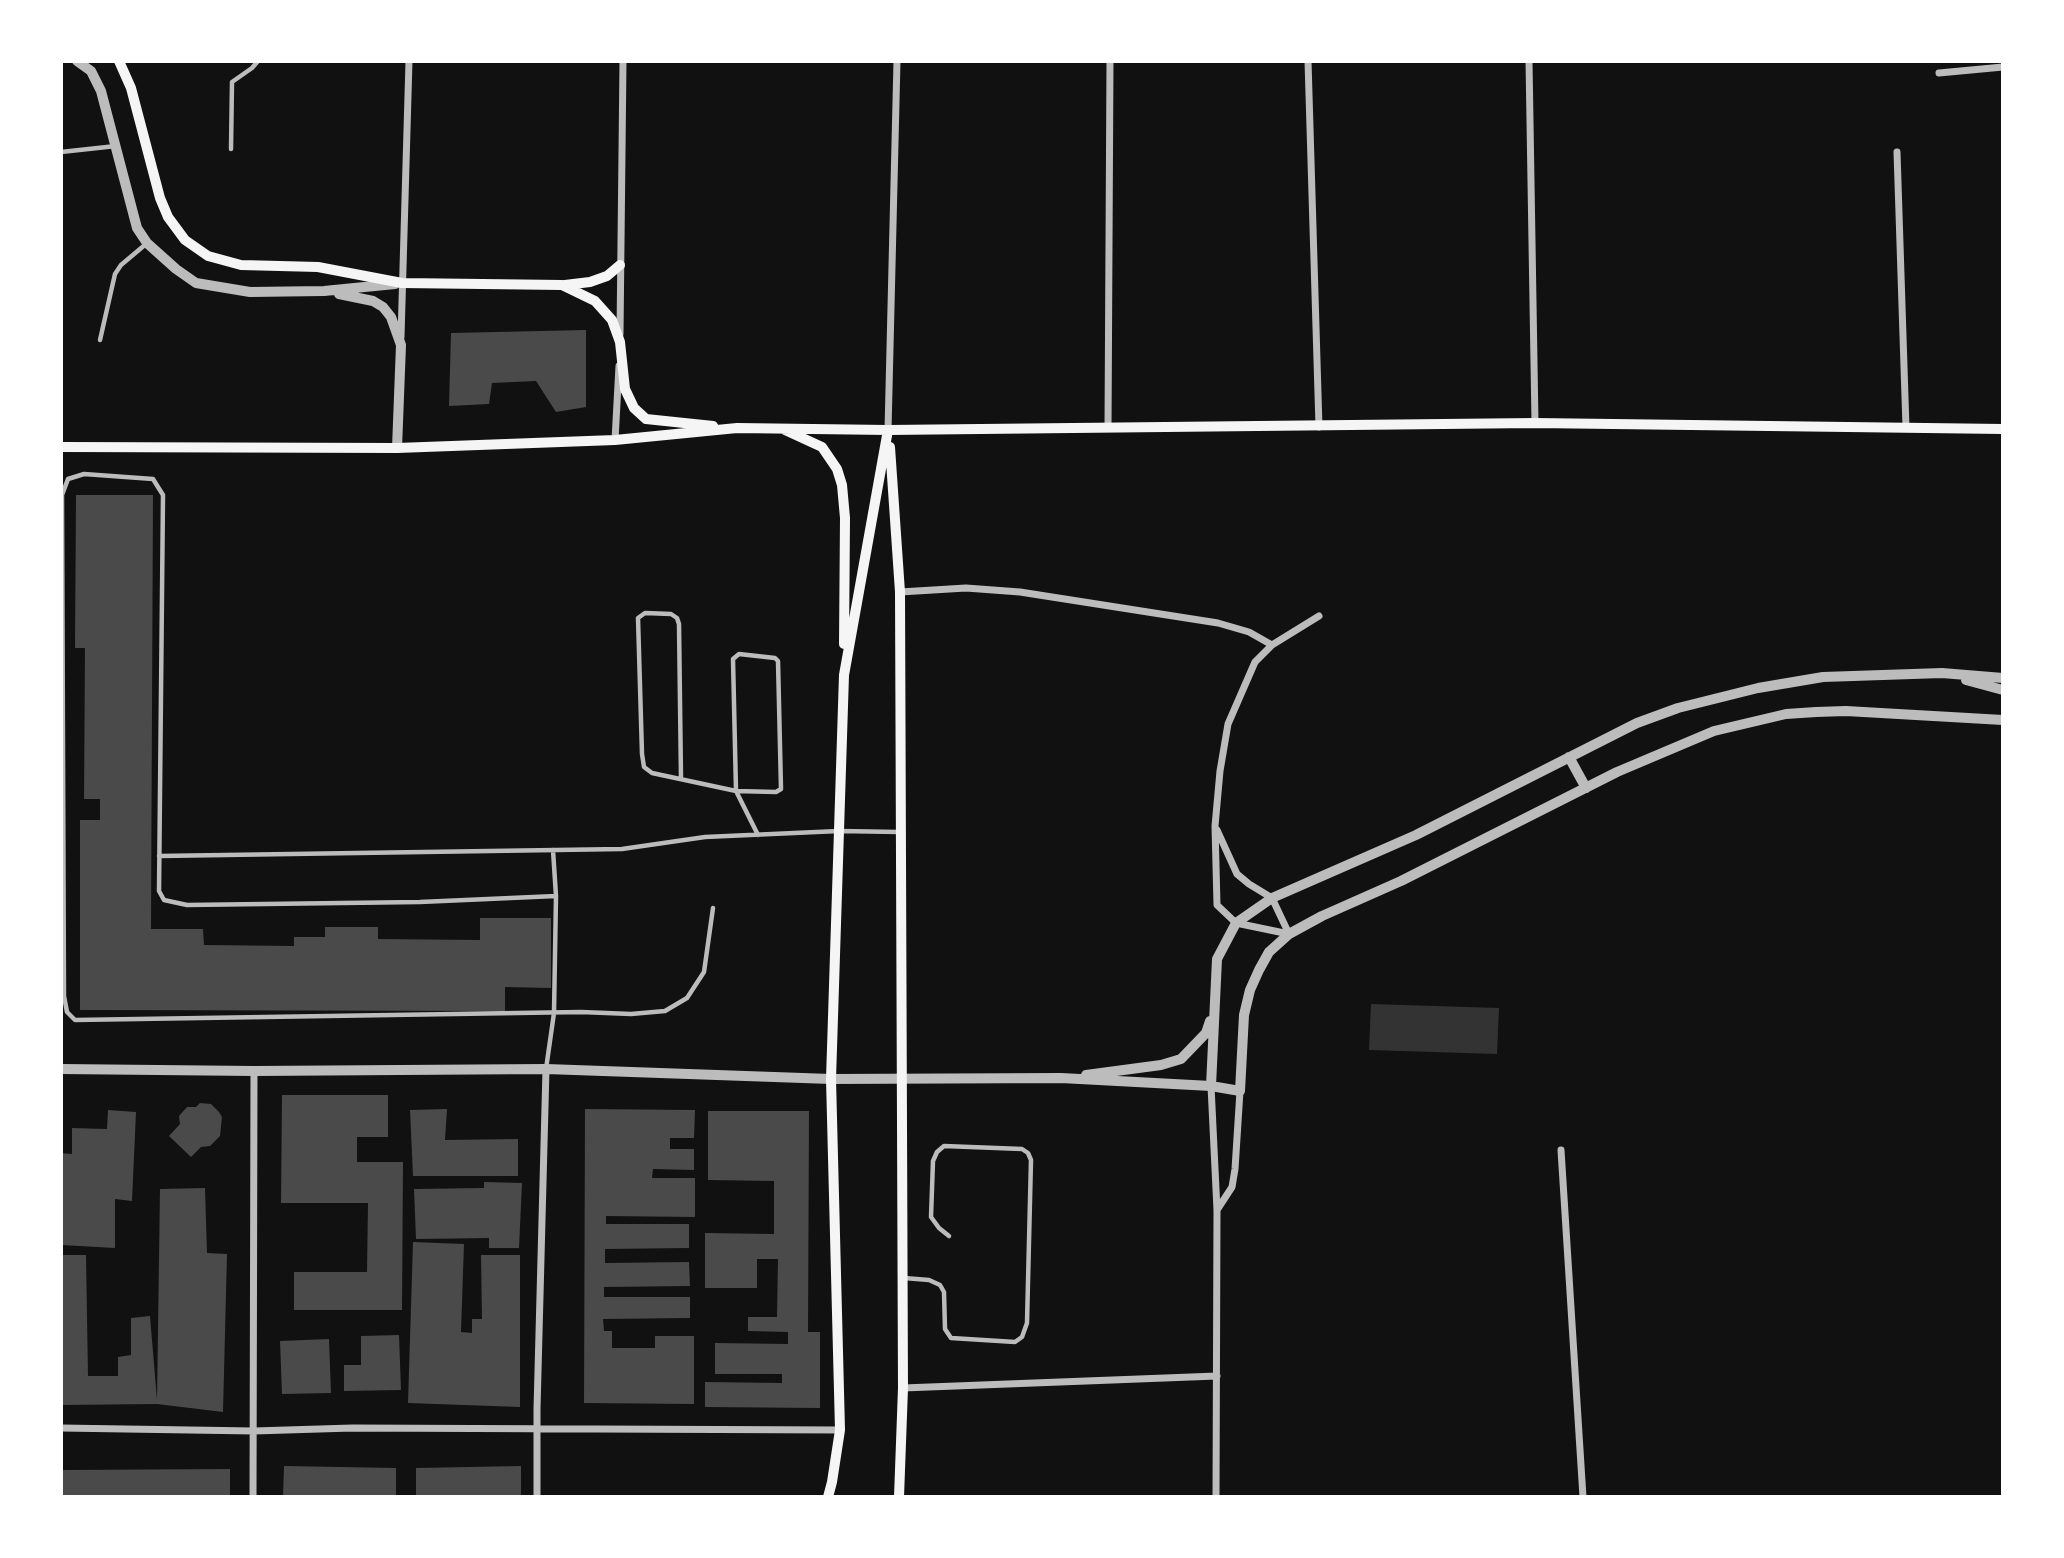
<!DOCTYPE html>
<style>
body{margin:0}
#map{position:relative;width:2064px;height:1558px;overflow:hidden;background:#111;font-family:Mulish,sans-serif}
canvas{display:block}
.frame{position:absolute;inset:0;border:63px solid #fff;pointer-events:none}
</style>
<div id="map">
<canvas width="2064" height="1558"></canvas>
<div class="frame"></div>
</div>
<script>
const ctx = document.querySelector('canvas').getContext('2d');
ctx.lineJoin = 'round';
function fill(path, color) { ctx.fillStyle = color; ctx.fill(path, 'evenodd'); }
const shape = rows => new Path2D(rows.map(r => 'M' + r).join(''));
function strokePath(path, color, width, dash) { ctx.strokeStyle = color; ctx.lineWidth = width; ctx.lineCap = dash ? 'butt' : 'round'; ctx.setLineDash(dash || []); ctx.stroke(path); }
fill(shape([
 [1371,1004,1499,1008,1497,1054,1369,1050]
]), '#333');
fill(shape([
 [586,330,586,407,556,412,536,381,492,383,489,404,449,406,451,333],
 [76,495,153,495,151,929,203,929,204,945,294,946,294,937,325,937,325,927,378,927,378,939,480,940,480,918,551,918,551,988,505,987,505,1011,80,1010,80,820,100,820,100,799,84,799,85,648,75,648],
 [282,1095,388,1095,388,1137,357,1137,357,1162,403,1162,402,1310,294,1310,294,1272,367,1272,368,1203,281,1203],
 [200,1103,211,1104,219,1112,222,1117,220,1136,210,1146,201,1147,191,1157,169,1136,180,1124,179,1116,187,1107,196,1107],
 [447,1109,445,1140,518,1139,518,1176,413,1176,410,1110],
 [585,1109,695,1110,694,1138,670,1138,670,1149,694,1149,694,1170,653,1169,652,1178,695,1178,695,1217,606,1216,606,1224,689,1224,689,1248,605,1249,605,1263,689,1262,690,1286,604,1287,604,1297,690,1297,690,1318,603,1319,604,1331,612,1331,612,1348,655,1348,655,1336,694,1336,694,1404,584,1403],
 [108,1110,136,1112,132,1201,115,1199,115,1248,61,1245,61,1153,72,1154,72,1128,107,1129],
 [708,1111,809,1111,808,1332,820,1332,820,1408,705,1407,705,1382,782,1383,782,1374,715,1374,715,1343,788,1344,788,1332,748,1331,748,1317,777,1317,778,1259,757,1259,757,1288,705,1288,705,1233,774,1234,774,1181,708,1180],
 [484,1182,522,1183,519,1248,489,1248,489,1238,416,1239,414,1189,484,1188],
 [205,1188,207,1253,227,1254,223,1412,157,1404,61,1405,61,1255,86,1255,88,1376,118,1376,118,1357,131,1355,131,1318,150,1316,157,1400,160,1189],
 [413,1242,464,1244,461,1332,472,1333,472,1319,482,1319,481,1255,520,1255,520,1407,408,1403],
 [399,1335,401,1390,344,1391,344,1365,361,1365,361,1336],
 [329,1339,331,1393,282,1394,280,1341],
 [284,1466,396,1468,396,1497,283,1497],
 [521,1466,521,1497,416,1497,416,1468],
 [230,1469,230,1497,61,1497,61,1470]
]), '#4a4a4a');
strokePath(shape([
 [231,149,232,82,252,68,258,61],
 [61,152,116,146],
 [100,340,115,274,121,265,146,244],
 [681,779,679,624,677,618,671,614,645,613,638,618,642,754,644,767,652,773,736,791,776,792,781,789,778,661,775,658,739,654,733,659,736,791,758,835],
 [159,856,622,849,705,837,839,831,899,832],
 [556,896,420,902,187,905,164,900,159,891,163,495,153,479,84,474,68,479,62,495,64,996,67,1012,75,1020,581,1012,631,1014,665,1011,687,998,704,972,713,908],
 [546,1069,554,1013,556,896,553,850],
 [904,1278,929,1280,940,1285,944,1292,945,1329,951,1338,1015,1342,1022,1337,1027,1323,1031,1160,1028,1153,1022,1149,944,1146,937,1152,933,1161,931,1217,939,1228,949,1236]
]), '#bcbcbc', 4.5);
strokePath(shape([
 [1308,61,1319,427],
 [1529,61,1535,423],
 [1939,73,2003,67],
 [1897,152,1906,428],
 [620,334,623,61],
 [401,337,409,61],
 [1108,427,1110,61],
 [888,430,897,61],
 [615,440,619,366],
 [900,592,966,588,1020,592,1218,623,1249,632,1272,645],
 [1217,830,1237,874,1249,884,1272,898,1289,934],
 [1289,934,1236,923,1217,905,1215,826,1220,771,1228,724,1255,662,1272,645,1319,616],
 [1211,1086,1217,1210,1216,1497],
 [1561,1150,1583,1497],
 [1217,1210,1232,1187,1235,1169,1240,1091],
 [903,1388,1217,1376],
 [61,1428,254,1431,352,1428,840,1430],
 [253,1497,254,1071],
 [537,1497,537,1409,546,1069]
]), '#bcbcbc', 7);
strokePath(shape([
 [77,61,91,71,101,91,137,228,147,243,176,269,196,283,250,292,324,291,395,284],
 [339,294,373,301,383,307,391,317,401,345,397,448],
 [1966,680,2003,690],
 [1569,757,1586,788],
 [61,1069,254,1071,546,1069,831,1079,1061,1078,1211,1086,1240,1091,1244,1015,1250,990,1259,970,1269,952,1289,934,1322,916,1401,881,1617,772,1714,731,1786,714,1816,712,1846,711,2003,720],
 [1086,1075,1161,1065,1181,1059,1206,1033,1210,1021],
 [1211,1086,1217,959,1236,923,1272,898,1416,835,1637,723,1678,708,1758,688,1823,677,1942,673,2003,678]
]), '#bcbcbc', 10);
strokePath(shape([
 [119,61,131,88,160,198,168,217,185,240,208,256,241,265,318,267,402,283,562,285,595,301,612,320,620,342,625,389,634,408,646,419,713,426],
 [565,285,590,282,607,276,620,265],
 [785,430,822,447,837,469,842,485,845,518,844,644],
 [61,447,397,448,615,440,737,428,888,430,1535,423,2003,429],
 [890,447,900,592,903,1388,899,1497],
 [828,1497,832,1482,840,1430,831,1079,844,675,888,430]
]), '#f5f5f5', 10);
</script>
